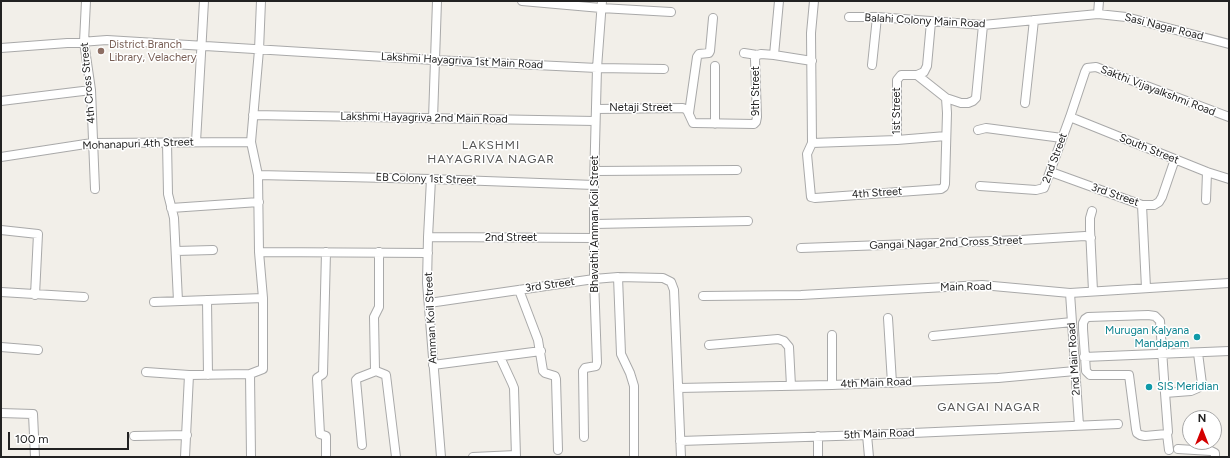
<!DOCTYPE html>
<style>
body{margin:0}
#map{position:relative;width:1230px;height:458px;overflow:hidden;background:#f2efe9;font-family:Figtree,sans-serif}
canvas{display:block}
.frame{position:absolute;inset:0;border:2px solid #222;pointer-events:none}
.north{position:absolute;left:1182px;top:410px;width:40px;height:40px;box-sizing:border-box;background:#fff;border:1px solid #a7a7a7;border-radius:50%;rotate:0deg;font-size:11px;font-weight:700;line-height:16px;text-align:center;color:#222}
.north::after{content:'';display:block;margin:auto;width:14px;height:18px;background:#d40000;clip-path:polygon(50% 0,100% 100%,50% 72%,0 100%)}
.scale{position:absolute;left:8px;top:432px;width:121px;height:18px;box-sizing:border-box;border:2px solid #222;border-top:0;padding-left:5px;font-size:12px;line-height:14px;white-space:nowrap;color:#222;-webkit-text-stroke:3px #fff;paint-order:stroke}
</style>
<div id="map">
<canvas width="1230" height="458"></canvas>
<div class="frame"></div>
<div class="north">N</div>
<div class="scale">100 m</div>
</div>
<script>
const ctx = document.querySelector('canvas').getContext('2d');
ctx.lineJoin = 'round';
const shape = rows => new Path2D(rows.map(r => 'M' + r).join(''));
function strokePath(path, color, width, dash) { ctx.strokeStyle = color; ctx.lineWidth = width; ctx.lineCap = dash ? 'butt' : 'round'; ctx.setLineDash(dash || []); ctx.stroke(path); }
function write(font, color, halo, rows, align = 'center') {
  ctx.font = font + ' Figtree,sans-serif'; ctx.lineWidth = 3; ctx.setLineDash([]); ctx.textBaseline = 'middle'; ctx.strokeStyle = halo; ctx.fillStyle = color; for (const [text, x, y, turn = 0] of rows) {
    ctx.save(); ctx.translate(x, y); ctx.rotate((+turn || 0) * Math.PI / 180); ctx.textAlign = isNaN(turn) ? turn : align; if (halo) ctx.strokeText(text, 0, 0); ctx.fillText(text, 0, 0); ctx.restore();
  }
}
const minor = shape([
 [86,1,84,42,91,90,95,189],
 [522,1,601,8,671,12],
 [1098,14,1099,1],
 [849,17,877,17,983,25,1098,14,1126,17,1229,44],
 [1,48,107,40,434,60,597,68,664,69],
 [744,53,757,55,761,54,774,55,812,61],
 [774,55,779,1],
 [872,65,877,17],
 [917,75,946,98,961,103,968,103,973,101,976,98,983,25],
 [1,101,91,90],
 [1025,103,1034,20],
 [596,109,683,108,687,110,693,123,695,123,754,124,756,122,757,117,755,59,757,55],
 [689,113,697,57,699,54,709,53,710,51,713,18],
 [253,115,595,121],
 [1070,117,1207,172,1229,179],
 [433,119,437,1],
 [715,124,715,66],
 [978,130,986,128,1062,138],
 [897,140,897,80,901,75,917,75,924,72,927,66,931,22],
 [167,142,168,194,174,218,178,301],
 [196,142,204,1],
 [812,143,807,154,811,197,815,198,941,189,944,187,945,184,947,113,946,98],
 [812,143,811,33,814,1],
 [812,143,897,140,946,136],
 [1,157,92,143,251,142],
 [595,171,737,170],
 [1051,172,1142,205,1154,205,1159,202,1162,197,1175,159],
 [258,175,431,179,594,185],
 [431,179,428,237,427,283,441,457],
 [980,186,1036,190,1044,188,1070,117,1085,72,1087,68,1096,67,1229,117],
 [1206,200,1207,172],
 [1142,205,1146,288],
 [171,208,259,202],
 [1092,211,1090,218,1090,229,1093,291],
 [594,224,748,221],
 [1,230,38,234,35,295],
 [428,237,594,238],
 [801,248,1021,240,1085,236,1091,238],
 [176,251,213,250],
 [259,252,428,253],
 [379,252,379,307,374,317,375,370,376,371,386,375,396,457],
 [618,277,621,354,630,373,634,386,634,457],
 [519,290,538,340,543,371,545,373,555,376,556,379,558,450],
 [1,292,84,297],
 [1070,293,1079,425],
 [703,296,801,295,982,285,1070,293,1229,283],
 [207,300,208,375],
 [154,302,263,298],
 [429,303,594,279,618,277,663,278,671,282,674,290,681,457],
 [888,318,892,383],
 [832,335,832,385],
 [933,336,1072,322],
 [709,345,778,339,784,341,789,347,791,386],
 [1,347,38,350],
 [500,357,512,383,514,388,516,457],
 [1084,357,1229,351],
 [433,365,541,351],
 [146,372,189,375,250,374,263,369,263,298,259,252,258,175,251,142,259,50,261,1],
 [250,374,251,457],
 [678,388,832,385,998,378,1075,371],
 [1165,393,1160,321,1155,316,1148,315,1088,317,1085,319,1083,323,1083,329,1086,371,1090,375,1129,375,1136,429,1137,433,1140,435,1145,436,1167,434,1168,432,1165,393,1191,391,1198,388,1202,384,1198,353],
 [1,413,33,414,35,457],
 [1167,434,1169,450],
 [867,435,869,457],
 [134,436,187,435],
 [818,436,818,457],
 [584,437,583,371,585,368,596,366,597,363,594,279,594,185,597,68,602,1],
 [680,441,867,435,1118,424],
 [362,445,356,380,358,378,376,371],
 [1178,449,1211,451,1215,453,1215,457],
 [185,457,189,375],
 [326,457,326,436,320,434,317,378,323,374,326,252],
 [473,457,516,455]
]);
strokePath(minor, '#a9a9a9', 10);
strokePath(minor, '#fff', 8);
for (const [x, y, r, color] of [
 [101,51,4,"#8d6e63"],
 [1197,337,4,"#0f9aa8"],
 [1149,387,4,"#0f9aa8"]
]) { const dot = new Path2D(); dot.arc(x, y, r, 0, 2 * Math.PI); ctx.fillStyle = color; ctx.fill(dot); strokePath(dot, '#fff', 1.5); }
write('11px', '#222', '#fff', [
 ["Balahi Colony Main Road",925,21,3],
 ["Sasi Nagar Road",1164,27,14],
 ["Lakshmi Hayagriva 1st Main Road",462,61,3],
 ["4th Cross Street",88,83,-95],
 ["9th Street",756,91,-90],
 ["Sakthi Vijayalkshmi Road",1158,91,21],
 ["Netaji Street",641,108],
 ["1st Street",897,111,-90],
 ["Lakshmi Hayagriva 2nd Main Road",424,118,1],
 ["Mohanapuri 4th Street",138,144,-2],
 ["South Street",1149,149,22],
 ["2nd Street",1055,158,-70],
 ["EB Colony 1st Street",426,179,2],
 ["4th Street",877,193,-4],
 ["3rd Street",1115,195,19],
 ["Bhavathi Amman Koil Street",595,224,-90],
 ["2nd Street",511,238],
 ["Gangai Nagar 2nd Cross Street",946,243,-2],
 ["3rd Street",550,285,-8],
 ["Main Road",966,287,-1],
 ["Amman Koil Street",431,318,-93],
 ["2nd Main Road",1074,359,-94],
 ["4th Main Road",876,383,-2],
 ["5th Main Road",879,434,-2]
]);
write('11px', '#785e54', '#fff', [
 ["District Branch",109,45],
 ["Library, Velachery",109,58]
], 'left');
write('11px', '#0d838f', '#fff', [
 ["Murugan Kalyana",1189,331],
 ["Mandapam",1189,344],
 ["SIS Meridian",1157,387,"left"]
], 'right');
ctx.letterSpacing = '1px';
write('12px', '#555', '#fff', [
 ["LAKSHMI",491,145],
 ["HAYAGRIVA NAGAR",491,159],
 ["GANGAI NAGAR",989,407]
]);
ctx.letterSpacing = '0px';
</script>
